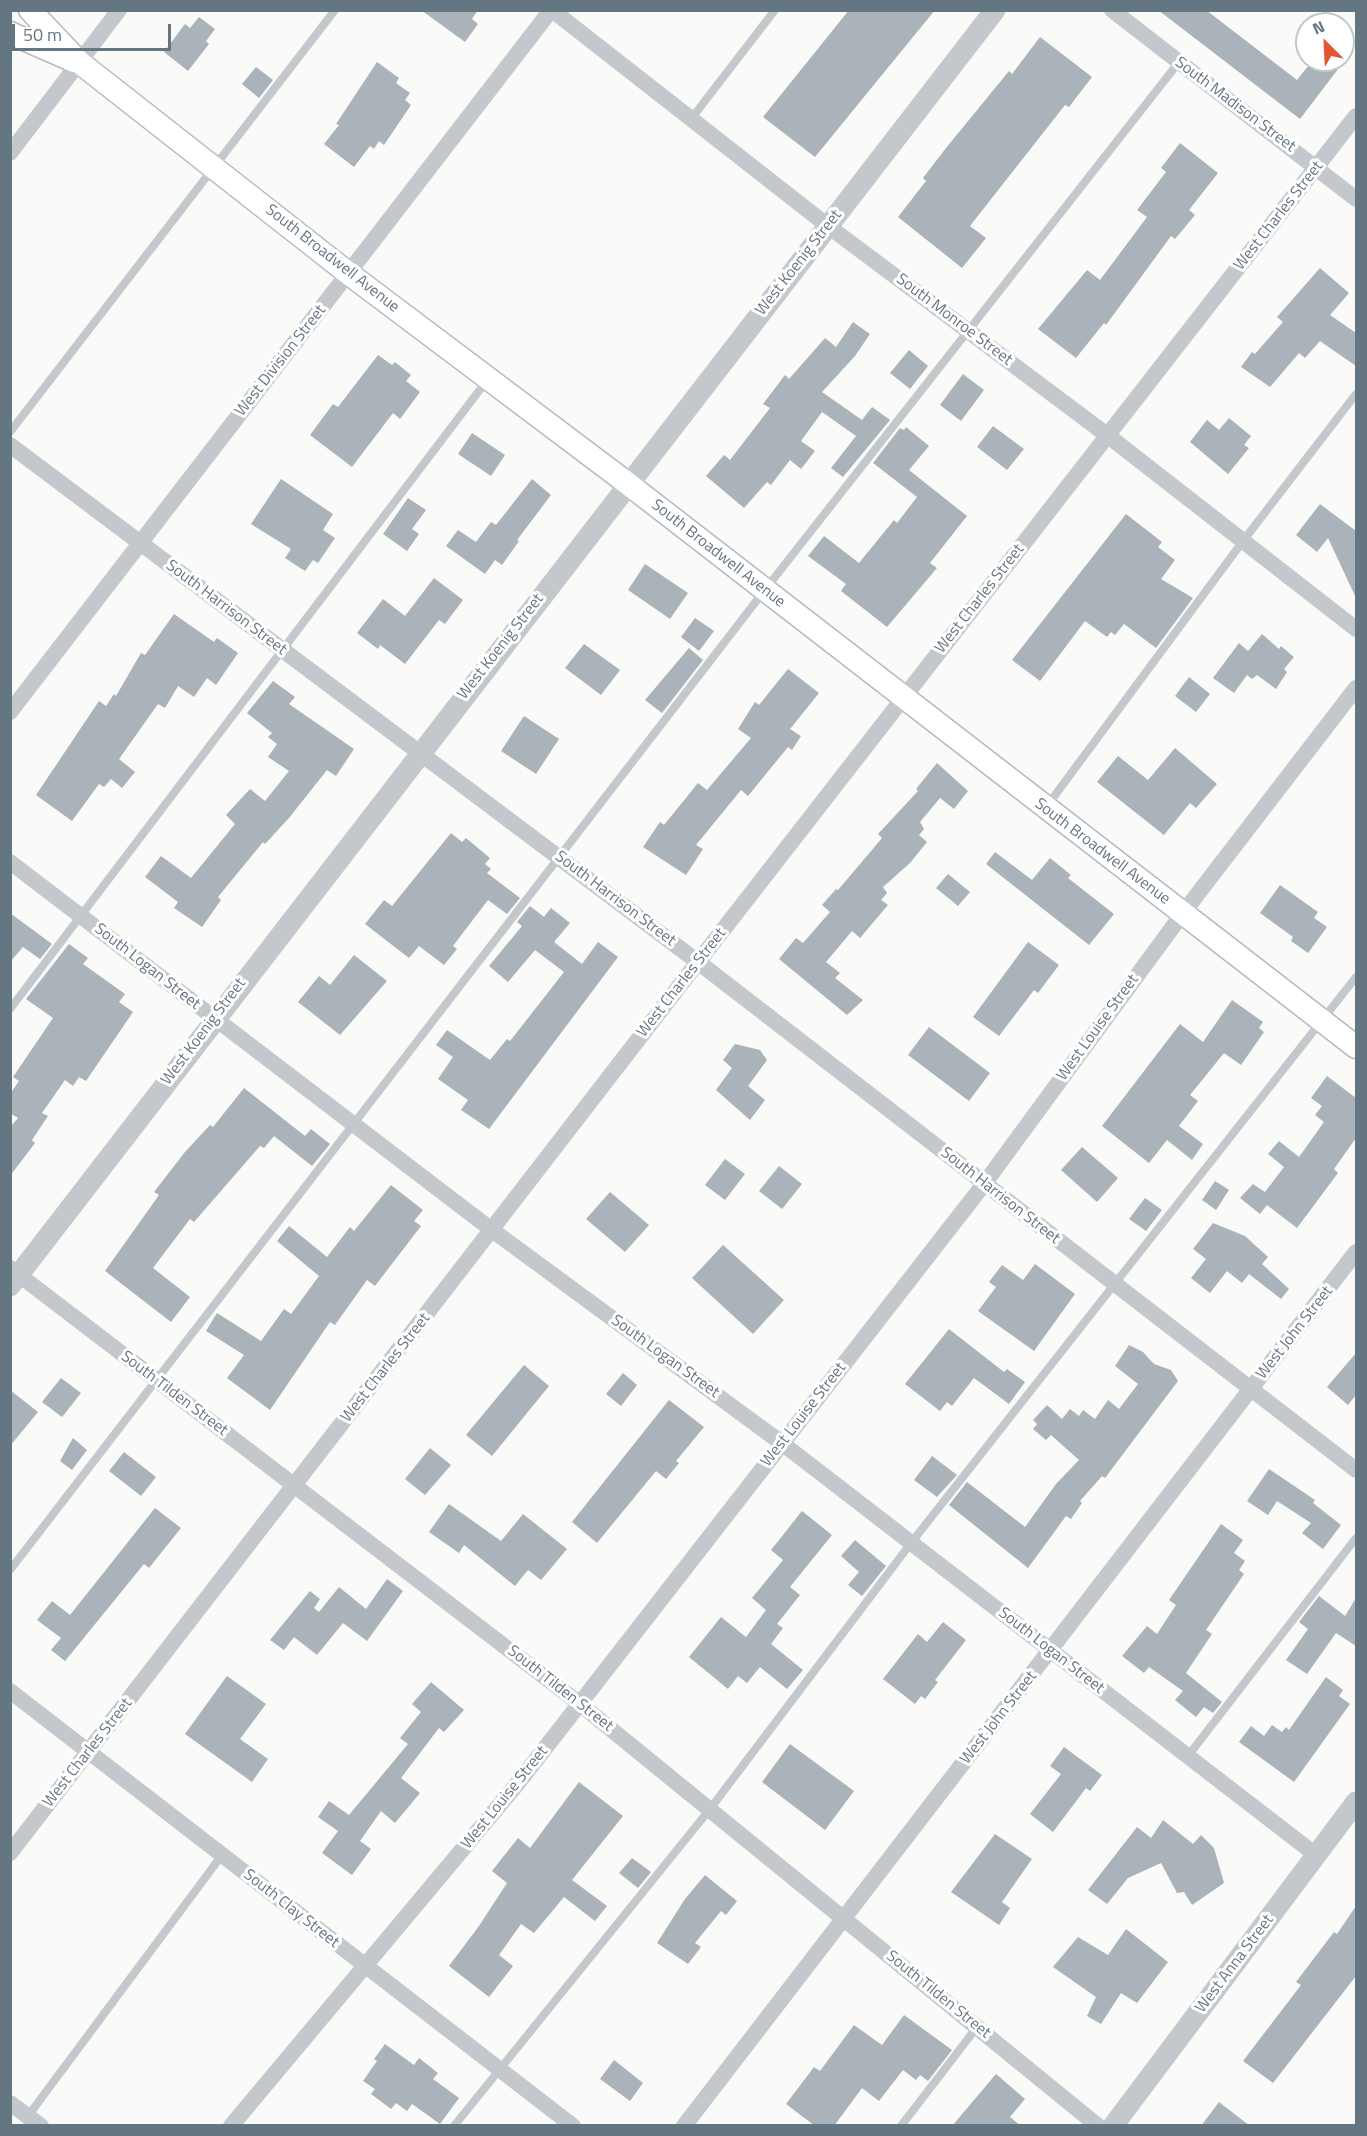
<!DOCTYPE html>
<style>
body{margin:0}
#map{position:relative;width:1367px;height:2136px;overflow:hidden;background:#fafaf8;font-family:"Titillium Web",sans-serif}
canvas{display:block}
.frame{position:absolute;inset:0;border:12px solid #657683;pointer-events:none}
.north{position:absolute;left:1295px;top:12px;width:60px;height:60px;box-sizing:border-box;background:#fff;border:2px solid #c1c8cd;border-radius:50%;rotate:336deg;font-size:16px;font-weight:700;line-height:24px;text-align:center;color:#657683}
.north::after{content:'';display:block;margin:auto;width:21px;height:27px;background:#e4572e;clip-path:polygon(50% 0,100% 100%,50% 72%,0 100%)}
.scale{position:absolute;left:12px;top:24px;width:159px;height:27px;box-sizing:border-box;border:3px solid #657683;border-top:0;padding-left:8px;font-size:18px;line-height:21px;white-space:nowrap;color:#657683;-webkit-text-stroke:4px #fff;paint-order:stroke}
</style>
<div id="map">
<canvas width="1367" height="2136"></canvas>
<div class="frame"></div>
<div class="north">N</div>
<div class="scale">50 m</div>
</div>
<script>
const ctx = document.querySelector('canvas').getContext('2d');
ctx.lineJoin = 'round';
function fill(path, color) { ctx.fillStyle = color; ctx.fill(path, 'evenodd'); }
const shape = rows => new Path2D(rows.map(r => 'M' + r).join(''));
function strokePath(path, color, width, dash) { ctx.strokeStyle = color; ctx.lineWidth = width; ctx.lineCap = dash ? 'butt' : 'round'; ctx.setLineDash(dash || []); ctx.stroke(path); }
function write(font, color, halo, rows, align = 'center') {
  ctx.font = font + ' "Titillium Web",sans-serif'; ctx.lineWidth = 6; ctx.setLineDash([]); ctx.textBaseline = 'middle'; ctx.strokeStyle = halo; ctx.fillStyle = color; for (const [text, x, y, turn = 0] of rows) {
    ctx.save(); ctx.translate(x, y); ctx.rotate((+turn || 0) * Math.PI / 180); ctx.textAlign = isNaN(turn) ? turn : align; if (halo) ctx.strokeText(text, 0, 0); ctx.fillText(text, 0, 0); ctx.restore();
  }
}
fill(shape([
 [421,10,478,10,472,19,478,24,465,42],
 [849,10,935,10,815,157,763,117],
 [1158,10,1206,10,1297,80,1313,60,1345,60,1300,119],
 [199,17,215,29,206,41,209,44,188,71,164,52,185,24,190,28],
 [1040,37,1092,77,1069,107,1065,105,970,226,986,238,962,268,898,217,926,181,923,178,946,148,1009,71,1012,74],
 [377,62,399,78,396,83,410,93,405,100,411,105,384,145,379,141,374,149,370,146,354,167,324,144,339,125,336,124],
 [256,67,273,80,259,98,242,84],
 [1180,143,1218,173,1189,210,1195,215,1175,239,1171,236,1106,325,1104,323,1076,358,1038,329,1087,270,1100,280,1147,217,1137,210,1166,172,1161,168],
 [1320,268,1349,293,1330,315,1356,333,1356,366,1320,341,1305,358,1299,353,1270,387,1241,367,1252,352,1255,354,1283,322,1277,317],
 [853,322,870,334,855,356,822,392,862,420,872,407,890,420,843,477,831,468,856,436,822,412,801,441,815,451,801,469,790,460,771,485,767,482,744,508,706,476,724,455,730,460,770,408,763,404,785,375,789,379,825,338,836,347],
 [909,350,928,366,910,389,890,373],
 [378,355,392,365,395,362,411,375,406,381,420,392,400,419,393,413,352,467,310,435,333,404,338,407],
 [963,374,984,390,961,421,940,405],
 [1229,418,1251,436,1244,445,1249,448,1228,474,1190,442,1207,420,1219,430],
 [993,426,1024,449,1007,470,977,447],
 [906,427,929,446,909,470,967,516,930,563,937,568,887,627,841,591,846,584,808,556,824,536,859,563,894,520,897,523,917,497,873,463,900,428,904,430],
 [472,433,505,455,491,476,458,454],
 [281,479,333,514,323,530,335,538,318,563,313,560,305,571,285,558,291,549,251,524],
 [532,479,551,495,517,540,519,541,502,565,495,560,485,574,446,546,458,530,476,542,491,522,496,525],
 [408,498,426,510,412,529,419,534,407,551,383,534],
 [1320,504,1356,531,1356,598,1328,538,1317,552,1296,535],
 [1126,514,1162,542,1158,547,1175,560,1161,579,1193,598,1156,648,1124,624,1115,635,1111,632,1107,637,1085,621,1040,681,1012,660],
 [645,564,688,593,670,619,628,590],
 [434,578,463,600,445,624,439,620,405,664,380,645,378,649,357,633,383,599,405,616],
 [174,614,214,642,217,638,238,653,216,685,207,678,194,697,178,686,165,708,158,704,119,759,135,772,122,788,111,779,104,787,99,784,72,821,36,795,99,701,106,706,114,694,116,696,141,653,145,655],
 [695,618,714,631,699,651,681,637],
 [1262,634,1279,649,1281,646,1294,657,1284,669,1287,672,1276,689,1257,675,1252,679,1247,675,1234,693,1213,678,1239,643,1248,651],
 [584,644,620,670,601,695,565,668],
 [689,648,703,660,662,713,645,700],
 [788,669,819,693,790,729,801,736,792,750,788,747,748,796,741,790,696,845,703,849,686,875,643,847,660,822,664,825,698,783,707,790,751,738,738,729,755,702,759,705],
 [1189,677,1210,694,1196,712,1175,696],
 [273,681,295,697,289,704,354,749,336,776,327,770,289,818,265,844,263,842,218,897,221,900,202,927,174,908,178,902,145,877,161,856,191,878,235,824,226,815,250,789,265,801,289,771,268,757,277,744,268,737,272,733,247,713],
 [524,716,559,739,536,774,501,751],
 [1175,748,1217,784,1196,808,1190,803,1164,835,1097,782,1118,756,1148,780],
 [937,763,968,791,954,809,940,798,920,822,924,829,919,835,927,842,910,863,883,887,887,893,881,900,888,905,860,938,852,931,826,962,840,973,835,978,863,1000,847,1015,779,959,796,938,803,943,830,912,822,905,836,889,838,890,877,844,882,838,878,834,918,791,916,789],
 [451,833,462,842,466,838,490,858,485,864,491,869,487,873,520,898,507,914,488,900,453,946,457,949,444,965,419,946,409,958,365,924,384,900,392,906],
 [995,852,1032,880,1050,858,1071,875,1068,878,1114,914,1089,945,986,864],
 [948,874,970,892,958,906,936,888],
 [1280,885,1318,912,1314,918,1327,927,1308,953,1291,941,1293,937,1260,913],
 [530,906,544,917,551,908,570,923,554,942,582,964,598,942,618,957,489,1129,461,1110,468,1100,438,1079,453,1057,436,1045,447,1030,490,1060,507,1039,510,1041,564,972,535,950,508,982,489,966,522,926,517,922],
 [10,913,52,944,40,959,23,947,10,962],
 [1028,942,1059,965,1038,993,1034,990,999,1036,973,1017],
 [69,944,88,958,83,964,125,994,119,1002,133,1012,86,1081,79,1077,73,1086,65,1080,42,1113,48,1116,32,1140,35,1143,10,1176,10,1127,18,1118,10,1113,10,1094,19,1081,13,1077,53,1018,26,999],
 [354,955,387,981,340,1035,298,1002,319,976,330,985],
 [1232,1000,1263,1022,1259,1028,1264,1032,1241,1065,1224,1053,1190,1095,1198,1101,1179,1126,1203,1144,1192,1160,1167,1140,1149,1163,1102,1126,1180,1024,1203,1042],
 [929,1027,990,1073,969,1101,908,1055],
 [735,1044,760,1050,767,1060,748,1086,765,1100,750,1120,716,1090,732,1068,723,1060],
 [1327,1076,1356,1098,1356,1138,1334,1169,1338,1173,1297,1228,1267,1205,1260,1214,1240,1198,1253,1184,1265,1192,1284,1167,1268,1154,1279,1141,1299,1157,1324,1122,1315,1115,1322,1106,1311,1098],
 [244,1088,305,1136,311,1129,330,1144,312,1166,274,1136,264,1148,260,1146,194,1222,190,1219,153,1268,190,1297,171,1322,105,1271,159,1195,154,1192,185,1152,210,1125,213,1127],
 [1082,1147,1118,1178,1097,1202,1061,1170],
 [725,1159,745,1174,725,1200,705,1185],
 [779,1166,802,1184,782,1209,759,1191],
 [1215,1181,1229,1190,1216,1210,1202,1200],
 [391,1185,423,1210,414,1221,421,1226,375,1286,367,1280,335,1325,330,1322,270,1410,227,1378,244,1355,206,1331,217,1313,261,1341,284,1309,291,1314,319,1276,277,1241,289,1226,327,1257,350,1227,354,1231],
 [610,1192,649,1225,625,1252,586,1219],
 [1145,1198,1162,1210,1146,1231,1129,1219],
 [1213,1223,1245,1236,1268,1257,1262,1264,1289,1289,1281,1299,1249,1274,1242,1283,1227,1271,1210,1293,1191,1278,1206,1259,1193,1249],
 [723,1245,784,1300,753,1334,692,1278],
 [1035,1264,1075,1294,1034,1351,978,1311,996,1287,989,1282,1002,1265,1023,1280],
 [949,1329,1004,1372,1007,1369,1025,1382,1009,1404,974,1378,952,1406,947,1402,940,1411,905,1384],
 [1129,1345,1143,1352,1154,1364,1171,1370,1178,1381,1105,1478,1102,1476,1080,1501,1082,1503,1071,1519,1066,1516,1028,1568,949,1505,967,1482,1025,1527,1056,1484,1079,1460,1051,1435,1046,1440,1033,1429,1037,1424,1033,1420,1047,1405,1062,1419,1070,1409,1079,1416,1083,1410,1095,1419,1108,1400,1119,1409,1138,1384,1115,1366],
 [1356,1353,1356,1395,1348,1405,1327,1387],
 [524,1365,549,1386,492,1456,466,1435],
 [623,1373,637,1385,621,1406,606,1394],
 [61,1378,81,1393,62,1417,42,1402],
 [10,1390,38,1412,10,1446],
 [669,1400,704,1427,676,1461,679,1463,666,1479,656,1471,597,1543,572,1522],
 [73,1438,87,1450,72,1470,60,1461],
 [430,1448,451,1465,425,1495,405,1479],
 [124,1452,156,1477,141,1496,109,1471],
 [932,1456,957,1475,937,1497,914,1480],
 [1269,1469,1315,1500,1313,1503,1341,1525,1323,1549,1302,1533,1311,1523,1277,1501,1268,1515,1247,1501],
 [449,1504,501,1541,523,1514,567,1549,541,1580,528,1570,515,1586,464,1545,459,1553,429,1532],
 [155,1508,181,1528,149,1568,144,1564,65,1661,51,1650,61,1638,37,1620,52,1601,70,1615],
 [802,1511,832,1535,790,1587,800,1595,777,1624,783,1628,771,1644,803,1670,787,1689,760,1667,747,1683,738,1676,728,1689,689,1657,721,1617,746,1637,766,1610,752,1598,783,1560,771,1550],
 [1221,1524,1243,1540,1234,1553,1245,1561,1239,1570,1244,1574,1206,1630,1212,1634,1186,1673,1222,1702,1213,1713,1204,1707,1196,1717,1175,1700,1183,1691,1149,1667,1144,1673,1122,1656,1147,1626,1157,1634,1176,1605,1169,1600],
 [855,1540,886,1566,862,1596,848,1585,859,1572,841,1556],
 [387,1579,403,1591,367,1641,343,1623,317,1655,294,1637,284,1650,270,1640,310,1591,320,1599,314,1608,319,1612,339,1587,366,1609],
 [1319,1596,1345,1616,1356,1598,1356,1646,1336,1633,1307,1674,1286,1660,1308,1629,1299,1622],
 [943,1622,966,1640,935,1680,938,1682,925,1699,921,1696,915,1704,883,1679,918,1634,927,1642],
 [227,1676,266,1704,240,1739,268,1759,252,1782,185,1734],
 [1326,1677,1343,1690,1339,1696,1350,1704,1294,1782,1239,1742,1251,1726,1264,1736,1272,1725,1282,1732,1286,1727,1289,1730],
 [431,1682,464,1710,444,1732,439,1728,401,1778,420,1793,395,1823,381,1811,360,1841,371,1849,352,1875,322,1853,338,1831,318,1817,329,1801,349,1815,408,1744,400,1738,421,1712,412,1704],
 [790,1744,854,1791,825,1830,762,1782],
 [1064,1747,1102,1775,1090,1791,1086,1788,1053,1832,1030,1814,1061,1774,1050,1766],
 [579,1782,623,1816,572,1880,607,1906,595,1921,564,1897,534,1933,521,1924,499,1955,513,1966,489,1997,449,1966,479,1926,507,1883,492,1871,518,1838,530,1848],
 [1163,1820,1193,1844,1201,1835,1214,1848,1224,1883,1192,1905,1184,1892,1177,1893,1161,1863,1128,1878,1107,1904,1088,1890,1137,1827,1151,1838],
 [995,1834,1032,1859,1002,1902,1010,1908,999,1925,951,1892],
 [632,1858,651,1872,638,1888,619,1873],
 [705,1875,737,1901,726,1915,721,1911,695,1943,701,1947,688,1964,657,1943,685,1899],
 [1356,1906,1356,1976,1273,2083,1243,2061,1301,1985,1296,1982,1334,1932,1337,1934],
 [1126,1929,1168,1962,1137,2003,1121,1993,1101,2024,1087,2016,1096,1997,1053,1967,1078,1937,1108,1955],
 [904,2015,952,2050,928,2081,920,2075,916,2080,903,2070,879,2101,862,2088,834,2126,815,2126,786,2104,814,2067,820,2071,854,2025,882,2045],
 [385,2044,414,2065,419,2058,438,2073,433,2079,459,2098,440,2124,412,2104,407,2111,396,2103,391,2109,371,2094,375,2089,363,2081,377,2061,374,2059],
 [614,2060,643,2083,630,2101,600,2079],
 [996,2074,1025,2099,1010,2117,1021,2126,952,2126],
 [1219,2102,1250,2126,1201,2126]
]), '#aab3b9');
const secondary = shape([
 [30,10,79,62,348,273,627,483,1356,1047],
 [10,33,74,61]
]);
strokePath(secondary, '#b3babf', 25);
strokePath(shape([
 [691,119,775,10],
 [10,432,335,10],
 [1047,806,1243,541,1356,394],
 [10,1009,488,379],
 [10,1570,764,591,1179,62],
 [1188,1756,1356,1538],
 [28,2116,222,1855],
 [454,2126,710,1809,911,1543,1356,977],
 [901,2126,977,2027]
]), '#c3c8cc', 8);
strokePath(shape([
 [552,10,828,226,1107,435,1356,629],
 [1112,10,1356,199],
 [10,153,119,10],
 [10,445,698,962,1356,1470],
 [10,712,551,10],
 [10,862,492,1230,783,1444,1316,1855],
 [10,1268,580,1704,1098,2126],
 [10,1691,573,2126],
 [10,1853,698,962,1356,116],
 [10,2103,41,2126],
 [231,2126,518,1783,984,1184,1183,913,1356,688],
 [684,2126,1356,1252]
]), '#c3c8cc', 16);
strokePath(shape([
 [10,1286,995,10],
 [1113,2126,1356,1802]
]), '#c3c8cc', 21);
strokePath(secondary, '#fff', 22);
write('16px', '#657683', '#fff', [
 ["South Madison Street",1235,105,37],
 ["West Charles Street",1279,216,-52],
 ["South Broadwell Avenue",332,259,38],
 ["West Koenig Street",799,263,-52],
 ["South Monroe Street",954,320,37],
 ["West Division Street",281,361,-52],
 ["South Broadwell Avenue",718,554,38],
 ["West Charles Street",980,599,-52],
 ["South Harrison Street",226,608,37],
 ["West Koenig Street",501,647,-52],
 ["South Broadwell Avenue",1102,852,37],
 ["South Harrison Street",615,899,37],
 ["South Logan Street",147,967,38],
 ["West Charles Street",682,983,-52],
 ["West Louise Street",1098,1028,-54],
 ["West Koenig Street",204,1032,-53],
 ["South Harrison Street",1000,1196,38],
 ["West John Street",1295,1333,-52],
 ["South Logan Street",665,1357,36],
 ["West Charles Street",386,1368,-52],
 ["South Tilden Street",174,1394,37],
 ["West Louise Street",804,1415,-52],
 ["South Logan Street",1051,1651,38],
 ["South Tilden Street",560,1689,38],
 ["West John Street",999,1718,-52],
 ["West Charles Street",88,1753,-52],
 ["West Louise Street",505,1798,-51],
 ["South Clay Street",291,1909,38],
 ["West Anna Street",1235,1964,-53],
 ["South Tilden Street",938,1995,39]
]);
</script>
